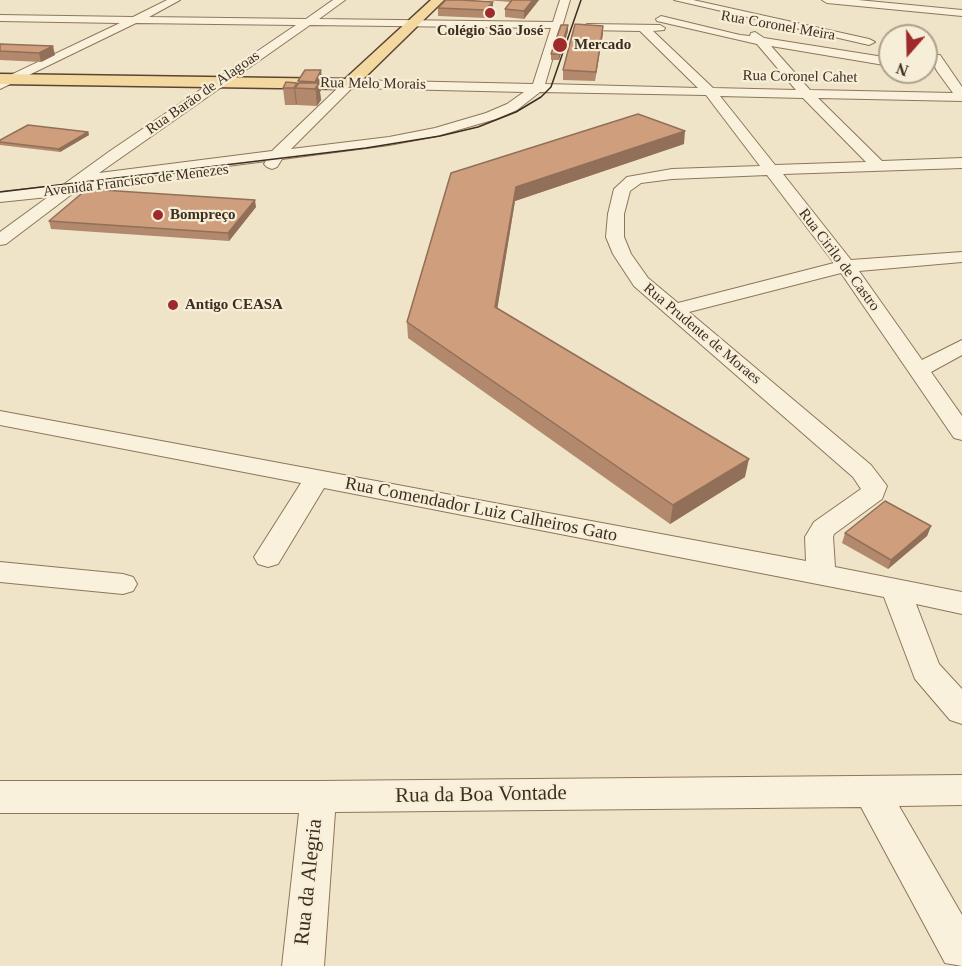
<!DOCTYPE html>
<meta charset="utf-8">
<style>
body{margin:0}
#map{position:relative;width:962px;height:966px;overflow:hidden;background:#f0e4c8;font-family:"Times New Roman",serif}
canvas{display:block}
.north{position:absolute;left:878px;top:24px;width:60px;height:60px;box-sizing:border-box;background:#f7eed8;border:2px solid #ada18e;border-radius:50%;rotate:200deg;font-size:16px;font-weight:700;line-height:24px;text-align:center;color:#3d2e20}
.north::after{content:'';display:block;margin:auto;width:21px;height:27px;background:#9e2a2b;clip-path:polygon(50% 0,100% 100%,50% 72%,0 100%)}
</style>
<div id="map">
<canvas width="962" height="966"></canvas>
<div class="north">N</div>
</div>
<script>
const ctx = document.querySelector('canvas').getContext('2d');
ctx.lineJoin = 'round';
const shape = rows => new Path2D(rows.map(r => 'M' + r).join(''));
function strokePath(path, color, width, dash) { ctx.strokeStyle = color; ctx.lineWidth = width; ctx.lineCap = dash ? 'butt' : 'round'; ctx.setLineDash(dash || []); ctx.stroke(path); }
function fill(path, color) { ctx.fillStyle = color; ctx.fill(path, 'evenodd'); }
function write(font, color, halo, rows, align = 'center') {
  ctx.font = font + ' "Times New Roman",serif'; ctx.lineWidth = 4.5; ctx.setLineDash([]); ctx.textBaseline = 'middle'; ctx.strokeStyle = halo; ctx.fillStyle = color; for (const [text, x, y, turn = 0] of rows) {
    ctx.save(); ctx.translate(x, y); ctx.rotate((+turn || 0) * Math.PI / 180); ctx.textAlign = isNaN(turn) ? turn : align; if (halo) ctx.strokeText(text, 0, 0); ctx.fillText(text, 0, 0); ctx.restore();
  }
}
const minor = shape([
 [167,0,180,0,149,17,306,19,333,0,345,0,319,19,553,22,560,0,570,0,545,84,698,88,640,31,587,30,582,27,587,24,660,25,665,28,664,30,653,31,713,88,796,90,757,44,657,21,656,19,661,16,740,35,750,36,751,33,755,32,764,38,890,58,890,66,771,46,810,90,953,93,937,71,930,57,932,55,940,55,962,87,962,101,818,98,882,161,962,158,962,168,783,174,851,260,962,252,962,262,859,271,922,360,962,340,962,355,931,372,962,416,962,440,954,438,841,273,689,312,871,465,887,486,882,499,834,534,833,537,835,567,962,592,962,614,916,604,939,664,962,689,962,724,950,720,915,679,884,597,324,488,278,564,268,567,258,564,254,557,301,483,0,425,0,411,806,561,805,537,814,522,861,489,853,477,634,286,613,254,606,237,608,214,614,189,627,177,672,169,760,166,706,95,540,92,517,110,496,119,437,136,389,145,282,159,277,167,272,169,267,167,264,164,266,161,104,182,109,186,107,189,72,194,6,244,0,245,0,232,48,197,0,202,0,192,63,185,110,151,296,25,136,23,0,89,0,80,120,23,0,21,0,15,133,17,167,0],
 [310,25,551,28,533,84,349,80,345,81,272,151,99,173,310,25],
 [352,88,524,92,507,104,486,113,435,128,389,137,291,149,352,88],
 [720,96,803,98,866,162,775,165,720,96],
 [767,175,834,263,678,303,648,278,631,254,624,237,624,214,630,191,641,183,672,179,767,175],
 [674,0,693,0,869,39,875,42,869,45,674,0],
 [822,0,858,0,962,10,962,16,827,3,822,0],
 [0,562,123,574,133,577,137,584,133,591,123,594,0,582,0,562],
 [962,775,962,805,899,806,962,915,962,966,945,963,861,807,335,812,324,966,282,966,299,813,0,813,0,781,318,781,962,775]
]);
const major = shape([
 [431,0,444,0,355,87,349,89,0,84,0,74,345,79,431,0]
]);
strokePath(minor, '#8d765c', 2);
strokePath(major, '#5b4430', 3);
fill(minor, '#faf1dc');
fill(major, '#f3d9a0');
strokePath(shape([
 [0,192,366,148,440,136,478,127,516,112,541,97,551,87,581,0]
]), '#3d2e20', 1.5);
fill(shape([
 [445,0,465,0,493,2,493,10,485,18,438,16,438,8,445,1],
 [485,0,539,0,524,19,505,17,505,9,511,2],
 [603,26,595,81,563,80,563,70],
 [568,31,559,60,551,60,551,54],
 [0,44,55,55,41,62,0,60],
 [305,70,323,87,320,92,321,100,317,106,297,105,297,104,296,105,285,105,283,88,298,85,298,81],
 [88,132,89,135,60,152,0,145,0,140],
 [684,144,515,201,497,308,745,477,670,524,408,338,407,322,451,173],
 [256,207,229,241,51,229,49,221],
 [931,526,927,536,888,569,842,543,845,533]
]), '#b2896c');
fill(shape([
 [533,0,539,0,524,19,524,11],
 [493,2,493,10,485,18,485,10],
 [568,25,568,31,559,60,559,54],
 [603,26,603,34,595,81,596,72],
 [53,46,55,55,41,62,39,53],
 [321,70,323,87,320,92,321,100,317,106,315,82],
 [297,83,298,88,295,88,297,104,296,105,294,88],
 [685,131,684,144,515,201,495,323,495,307,516,187],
 [88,132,89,135,60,152,59,149],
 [255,200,256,207,229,241,228,233],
 [749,459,745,477,670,524,673,505],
 [931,526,927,536,888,569,891,560]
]), '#916f58');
const building = shape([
 [446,0,461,0,493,2,485,10,438,8,446,0],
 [512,0,533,0,524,11,505,9,512,0],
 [575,24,603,26,596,72,563,70,575,24],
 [561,25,568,25,559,54,551,54,561,25],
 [0,44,53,46,39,53,0,51,0,44],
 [305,70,321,70,315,82,298,81,305,70],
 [286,82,297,83,294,88,283,88,286,82],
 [299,83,319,83,315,89,295,88,299,83],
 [638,114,685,131,516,187,495,307,749,459,673,505,407,322,451,173,638,114],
 [28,125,88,132,59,149,0,142,0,140,28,125],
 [87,189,255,200,228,233,49,221,87,189],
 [885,501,931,526,891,560,845,533,885,501]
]);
fill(building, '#cf9f7d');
strokePath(building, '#916f58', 1.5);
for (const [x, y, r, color] of [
 [490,13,6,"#9e2a2b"],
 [560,45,8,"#9e2a2b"],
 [158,215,6,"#9e2a2b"],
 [173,305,6,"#9e2a2b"]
]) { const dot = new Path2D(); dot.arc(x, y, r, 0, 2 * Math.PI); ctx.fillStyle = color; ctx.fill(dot); strokePath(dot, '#f7eed8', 2); }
write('15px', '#3d2e20', '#f7eed8', [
 ["Rua Coronel Meira",778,26,10],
 ["Rua Coronel Cahet",800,77,1],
 ["Rua Melo Morais",373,84,1],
 ["Rua Barão de Alagoas",203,93,-35],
 ["Avenida Francisco de Menezes",136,181,-7],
 ["Rua Cirilo de Castro",839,260,53],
 ["Rua Prudente de Moraes",702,334,40]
]);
write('bold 15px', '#3d2e20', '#f7eed8', [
 ["Colégio São José",490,31,"center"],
 ["Mercado",574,45],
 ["Bompreço",170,215],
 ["Antigo CEASA",185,305]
], 'left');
write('18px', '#3d2e20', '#f7eed8', [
 ["Rua Comendador Luiz Calheiros Gato",481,510,11]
]);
write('21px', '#3d2e20', '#f7eed8', [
 ["Rua da Boa Vontade",481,795,-1],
 ["Rua da Alegria",309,882,-84]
]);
</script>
